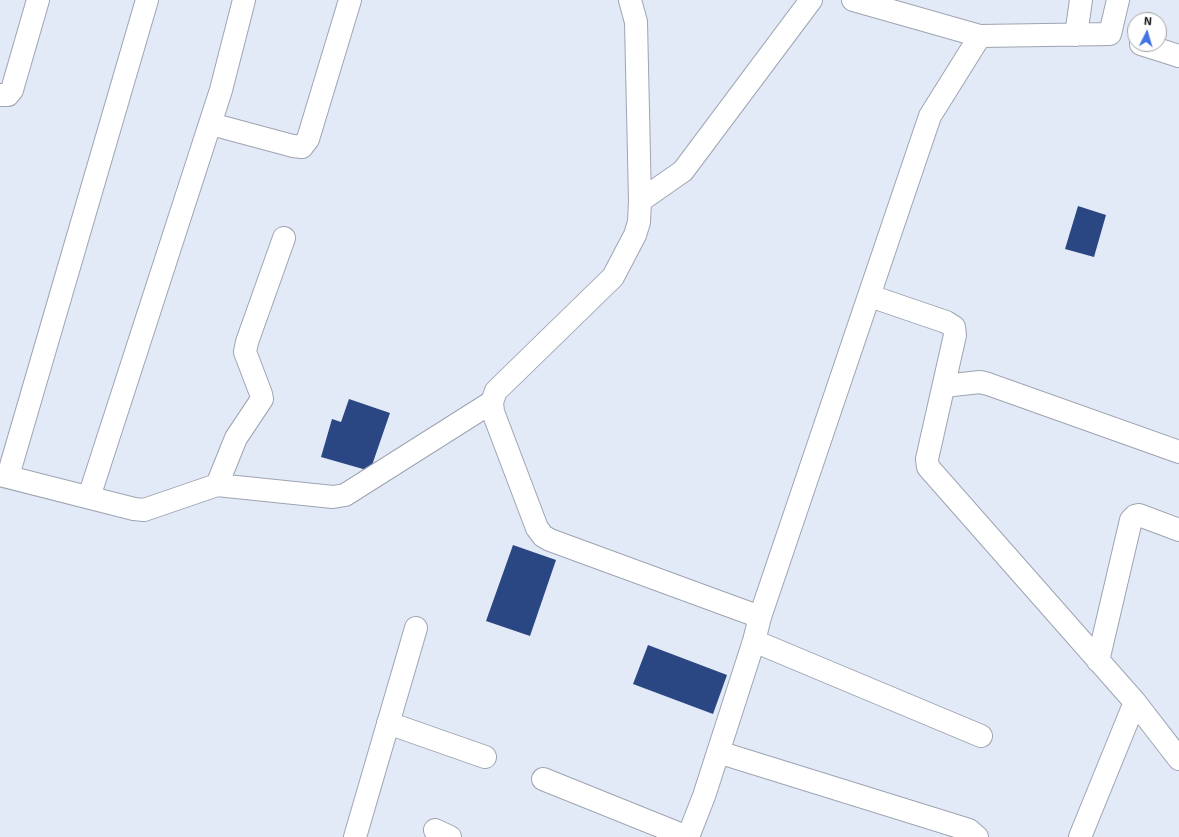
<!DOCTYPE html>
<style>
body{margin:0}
#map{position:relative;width:1179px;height:837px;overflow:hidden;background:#e2e9f7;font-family:"Exo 2",sans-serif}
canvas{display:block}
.north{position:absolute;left:1127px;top:12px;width:40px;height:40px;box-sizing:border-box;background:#fff;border:1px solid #a2a3a5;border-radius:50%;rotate:5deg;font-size:11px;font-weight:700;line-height:16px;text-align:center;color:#16191d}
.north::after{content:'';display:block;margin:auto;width:14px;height:18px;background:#4274e5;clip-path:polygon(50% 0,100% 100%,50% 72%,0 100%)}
</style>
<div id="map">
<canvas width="1179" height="837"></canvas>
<div class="north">N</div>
</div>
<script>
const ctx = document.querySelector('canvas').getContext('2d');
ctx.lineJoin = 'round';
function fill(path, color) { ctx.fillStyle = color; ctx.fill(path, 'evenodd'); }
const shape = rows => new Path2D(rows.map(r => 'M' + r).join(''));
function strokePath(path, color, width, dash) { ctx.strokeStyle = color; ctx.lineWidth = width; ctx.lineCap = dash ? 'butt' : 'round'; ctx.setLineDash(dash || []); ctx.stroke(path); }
fill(shape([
 [1078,206,1106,215,1094,257,1065,249],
 [349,399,390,413,370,471,321,457,332,419,341,422],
 [513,545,556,560,530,636,486,621],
 [648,645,727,675,713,714,633,684]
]), '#2b4783');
const street = shape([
 [630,0,636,22,640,201,639,222,635,235,613,277,496,391,492,402,493,412,537,528,543,536,550,540,760,617],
 [853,0,980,36],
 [1076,35,1081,0],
 [1141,44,1179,56],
 [0,95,8,95,12,90,38,0],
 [211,124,293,146,302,147,308,139,350,0],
 [640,201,683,171,811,0],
 [870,296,946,322,954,327,955,335,927,459,928,467,1135,702,1179,759],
 [944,386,980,382,988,384,1179,452],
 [0,475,134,509,144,510,217,485,333,497,345,495,492,402],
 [8,476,147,0],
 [217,485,236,438,262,399,261,394,245,352,247,342,284,238],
 [89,497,221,90,244,0],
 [754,641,981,736],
 [1098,661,1131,520,1135,516,1139,515,1179,530],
 [388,723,485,757],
 [718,752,969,830,977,837],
 [543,779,687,837],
 [435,830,450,837],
 [355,837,416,628],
 [688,837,704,796,754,641,760,617,930,116,980,36,1110,34,1118,0],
 [1080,837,1135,702]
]);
strokePath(street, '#9ea4b1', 24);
strokePath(street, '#fff', 22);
</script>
